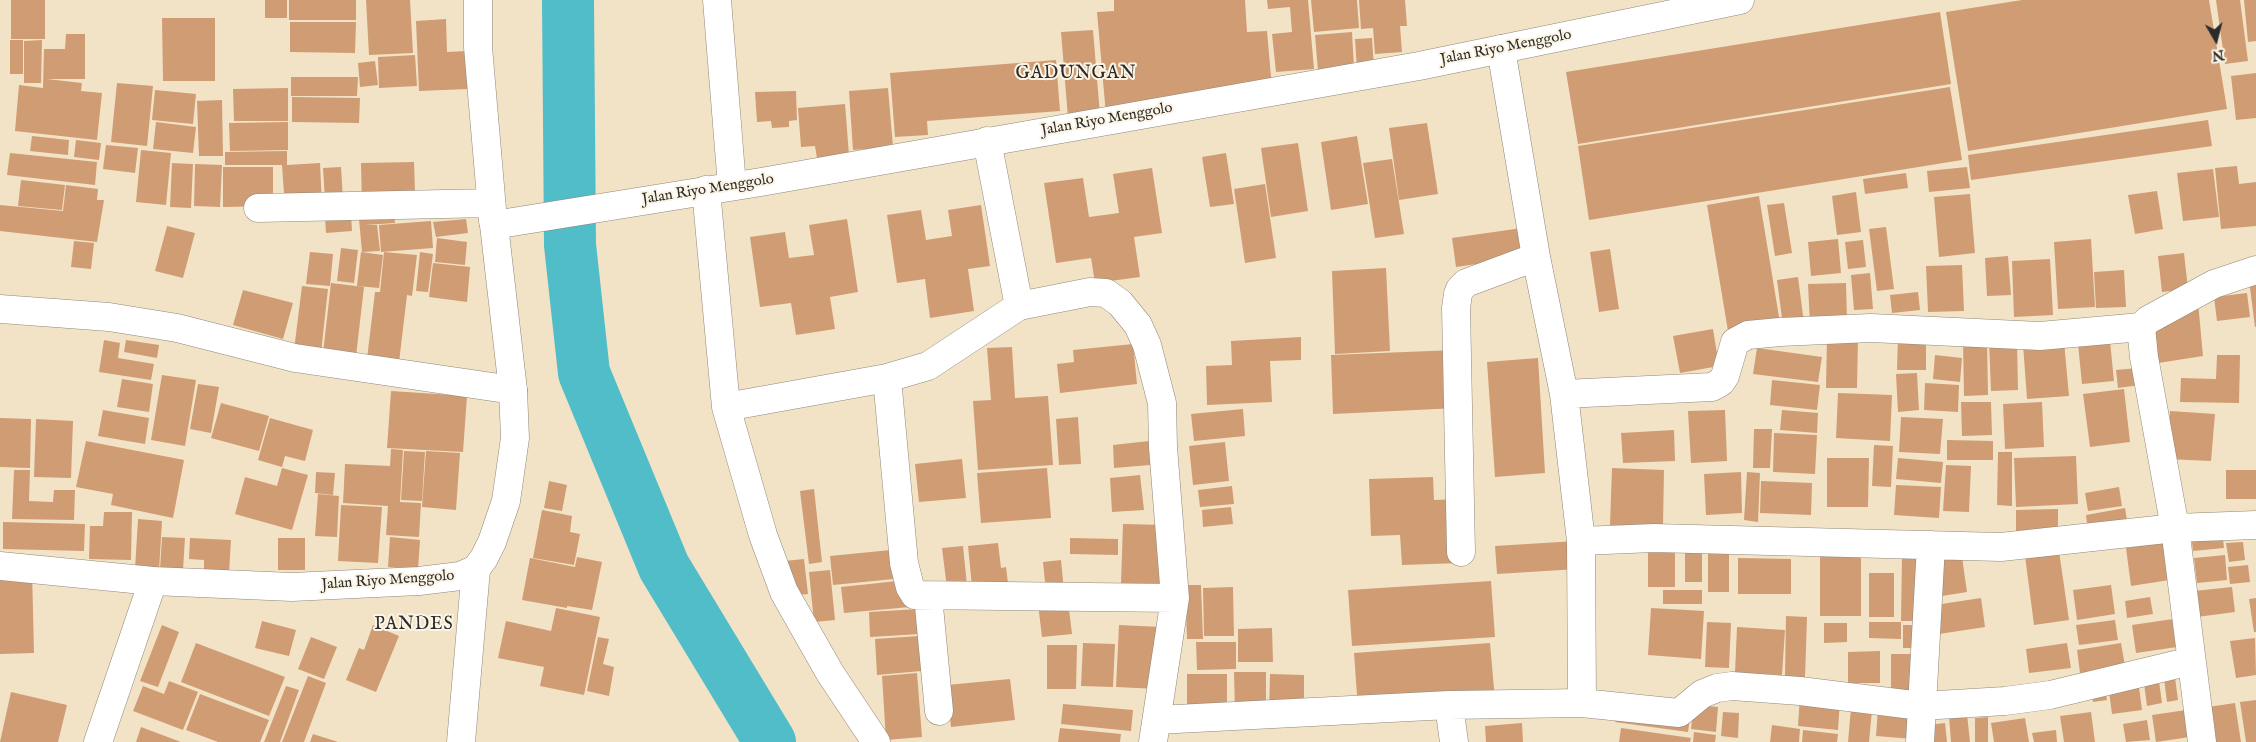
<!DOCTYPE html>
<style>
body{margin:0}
#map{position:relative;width:2256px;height:742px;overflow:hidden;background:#f3e3c6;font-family:"IM FELL English",serif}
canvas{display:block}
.north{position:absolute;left:2191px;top:15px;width:50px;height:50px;-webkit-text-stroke:4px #fcf5e5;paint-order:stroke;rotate:172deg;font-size:14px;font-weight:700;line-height:20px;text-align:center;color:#2b2b2b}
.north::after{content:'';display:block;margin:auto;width:18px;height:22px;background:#2b2b2b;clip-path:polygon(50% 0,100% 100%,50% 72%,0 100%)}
</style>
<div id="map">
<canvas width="2256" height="742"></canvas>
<div class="north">N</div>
</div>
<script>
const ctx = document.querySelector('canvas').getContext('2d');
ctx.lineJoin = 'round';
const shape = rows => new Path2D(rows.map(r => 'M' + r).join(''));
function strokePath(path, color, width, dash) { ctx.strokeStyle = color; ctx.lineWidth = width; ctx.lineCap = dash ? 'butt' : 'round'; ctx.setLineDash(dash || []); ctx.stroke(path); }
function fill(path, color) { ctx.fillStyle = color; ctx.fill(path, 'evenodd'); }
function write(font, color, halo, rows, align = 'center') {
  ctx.font = font + ' "IM FELL English",serif'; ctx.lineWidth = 4; ctx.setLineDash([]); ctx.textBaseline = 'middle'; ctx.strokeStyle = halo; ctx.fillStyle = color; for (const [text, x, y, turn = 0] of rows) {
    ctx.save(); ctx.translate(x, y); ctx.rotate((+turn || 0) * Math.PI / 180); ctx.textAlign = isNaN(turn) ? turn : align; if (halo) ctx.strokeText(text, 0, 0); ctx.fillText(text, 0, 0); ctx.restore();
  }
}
strokePath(shape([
 [568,0,570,245,584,373,664,567,770,742]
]), '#50bdc8', 52);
fill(shape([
 [11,0,45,0,45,39,11,39],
 [265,0,287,0,287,18,265,18],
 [289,0,356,0,356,20,289,20],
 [366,0,410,0,413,53,369,55],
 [1114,0,1245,0,1247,32,1267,31,1272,88,1106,115,1097,12,1114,11],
 [1267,0,1308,0,1314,69,1276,72,1272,34,1292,32,1290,7,1268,9],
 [1311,0,1357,0,1359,28,1314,32],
 [1359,0,1405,0,1407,26,1400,26,1402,52,1375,54,1373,28,1361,29],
 [2022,0,2209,0,2227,109,1968,151,1946,12],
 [2216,0,2240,0,2248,61,2225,64],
 [2244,0,2256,0,2256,41,2248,42],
 [1940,12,1951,84,1578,144,1566,72],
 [162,18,215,18,215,81,163,81],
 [446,19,447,52,466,51,468,89,419,91,416,21],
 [290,22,356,22,355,53,290,52],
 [1093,30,1100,115,1068,118,1061,32],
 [1352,32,1354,68,1318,71,1315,35],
 [66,34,85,34,85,79,47,79,82,83,81,91,102,93,97,140,15,131,19,85,43,88,44,49,65,49],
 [1372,38,1374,69,1357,70,1355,39],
 [10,40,23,40,23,74,10,74],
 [42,40,41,83,24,83,24,41],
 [415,55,417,86,379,88,378,57],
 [1056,60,1060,111,927,121,928,135,895,137,890,73],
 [375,61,378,85,360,87,358,63],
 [2256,73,2256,118,2236,120,2231,76],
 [291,77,358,77,357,96,291,96],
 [117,83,153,86,147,146,111,142],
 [1950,87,1962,160,1589,220,1578,146],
 [288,88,288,121,234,121,233,89],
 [888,88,893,147,853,150,849,91],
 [155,90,196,94,193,124,152,120],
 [796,91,797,120,789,121,789,127,772,128,771,121,757,122,755,92],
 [292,97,360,98,359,123,292,122],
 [222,100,223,156,199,156,197,101],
 [845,104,849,155,817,158,815,146,801,147,798,108],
 [2208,120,2212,146,1971,180,1968,155],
 [156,122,196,127,193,153,153,149],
 [288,122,288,150,230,151,229,123],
 [1427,123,1438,194,1399,200,1389,128],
 [32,136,69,140,68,155,30,151],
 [1357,136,1368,204,1331,210,1321,142],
 [76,140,101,143,99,160,74,157],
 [1298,143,1308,211,1271,217,1261,148],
 [106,145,138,148,135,173,103,169],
 [141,150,171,153,166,205,136,202],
 [287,151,287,165,320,163,322,205,285,208,282,165,225,165,225,152],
 [10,153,97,162,95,185,7,175],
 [1226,153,1234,204,1210,207,1202,157],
 [1392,159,1404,234,1375,238,1363,163],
 [414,162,415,193,362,205,361,163],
 [172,163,193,164,191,208,170,207],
 [195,164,222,165,220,207,194,206],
 [2237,166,2239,184,2256,182,2256,226,2221,229,2215,168],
 [223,167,273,167,273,206,223,207],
 [341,167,343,199,325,200,323,168],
 [1967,167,1970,188,1929,192,1927,171],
 [1152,168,1162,233,1134,237,1140,277,1095,283,1091,258,1056,263,1044,183,1083,178,1089,217,1119,213,1113,174],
 [2213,169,2219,217,2183,221,2177,173],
 [1906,173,1908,188,1865,194,1863,179],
 [21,180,65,185,62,210,18,206],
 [1265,184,1276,258,1245,263,1234,189],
 [66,185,98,189,97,200,104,200,97,242,0,231,0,205,63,211],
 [2157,191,2163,229,2135,234,2128,195],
 [1856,192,1861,232,1837,235,1832,196],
 [1970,194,1975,253,1939,257,1934,197],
 [1759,196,1780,323,1728,331,1707,205],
 [1784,203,1792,253,1775,256,1767,205],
 [393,205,395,223,365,225,377,225,380,251,362,252,358,208],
 [981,205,990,266,968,269,974,311,930,318,925,279,897,283,887,215,921,210,926,240,952,236,948,210],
 [351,214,352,231,326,233,325,217],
 [466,219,468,233,436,237,433,222],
 [847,219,858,292,830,297,835,329,796,335,791,303,760,307,750,237,785,232,789,258,814,255,809,225],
 [431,221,433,248,381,252,379,225],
 [167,226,195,233,183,278,155,271],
 [1886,227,1894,289,1877,291,1869,229],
 [1522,228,1527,257,1456,267,1452,238],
 [437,238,467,242,465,265,435,262],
 [1838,239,1841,273,1811,276,1808,242],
 [2091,239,2095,307,2058,309,2054,242],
 [1863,240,1866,267,1848,269,1845,242],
 [74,241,94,243,91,269,71,267],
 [341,248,358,250,354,283,337,281],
 [1610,249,1619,309,1599,312,1590,252],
 [310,252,333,254,330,286,306,284],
 [361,252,383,255,379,288,357,286],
 [384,252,417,255,412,296,407,295,398,371,366,367,375,292,380,292],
 [420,252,433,254,428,292,416,291],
 [2184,253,2188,289,2162,292,2158,256],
 [2008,256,2011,295,1987,296,1985,258],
 [2050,259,2053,315,2014,317,2012,261],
 [433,263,470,267,467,302,429,297],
 [1962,265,1964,311,1928,312,1926,266],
 [1386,268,1390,351,1335,354,1332,271],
 [2124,270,2126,307,2096,308,2094,272],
 [1870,273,1873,309,1854,310,1851,275],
 [1798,277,1804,323,1783,326,1777,280],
 [2256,279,2256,327,2255,327,2249,280],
 [331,283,364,287,355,365,322,362],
 [1846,283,1847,322,1810,324,1808,284],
 [302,286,328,289,321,353,294,350],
 [243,290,293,303,283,339,233,325],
 [1918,292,1920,310,1892,313,1890,295],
 [2247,293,2250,317,2217,321,2214,297],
 [2198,302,2203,356,2152,364,2147,334],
 [1713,329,1719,366,1680,373,1673,336],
 [1898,335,1926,336,1926,370,1897,370],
 [1301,337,1301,360,1270,361,1272,402,1207,405,1206,366,1232,365,1231,341],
 [1827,338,1858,338,1857,388,1826,388],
 [104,340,120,343,118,358,154,364,151,380,99,372],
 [126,340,159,345,157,358,124,352],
 [1963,340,1987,340,1988,395,1964,396],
 [2017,340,2018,390,1991,391,1989,341],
 [2064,341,2069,396,2027,399,2023,344],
 [2110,341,2114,381,2082,384,2078,344],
 [1133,344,1137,384,1060,393,1057,364,1074,362,1073,350],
 [1012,347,1015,398,1048,396,1053,465,978,470,973,401,991,400,987,348],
 [1757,348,1822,357,1818,382,1753,374],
 [1455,350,1457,408,1333,414,1331,355],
 [1935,355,1962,358,1960,382,1933,379],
 [2217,355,2240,355,2239,403,2180,402,2181,378,2216,379],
 [1538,358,1545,473,1495,477,1487,362],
 [2138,368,2140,385,2118,388,2116,370],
 [1917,373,1919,410,1898,412,1896,374],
 [162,375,196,380,185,446,151,440],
 [122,379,153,384,149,412,117,407],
 [1772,380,1820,385,1817,410,1770,405],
 [1925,383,1959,385,1958,412,1924,410],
 [198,384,219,387,211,433,190,429],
 [2124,389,2130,442,2090,447,2083,394],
 [391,391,467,396,463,452,387,448],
 [1838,393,1892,395,1890,441,1836,438],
 [1961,402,1991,402,1992,435,1962,436],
 [2042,402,2044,447,2005,449,2003,404],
 [221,403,269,416,259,451,211,438],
 [1243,409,1245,436,1194,441,1191,414],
 [103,410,149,418,145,444,98,436],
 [1725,410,1727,461,1691,463,1688,411],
 [1782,410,1818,413,1817,433,1780,430],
 [2170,411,2215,414,2211,461,2167,459],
 [1078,417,1081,464,1059,465,1056,419],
 [1901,417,1943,419,1940,454,1899,452],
 [0,418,31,419,30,468,0,467],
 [270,418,313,430,305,461,285,456,282,467,258,460],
 [36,419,73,421,71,478,34,477],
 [1754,429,1772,429,1770,468,1753,468],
 [1674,430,1675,461,1623,463,1621,433],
 [1774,433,1817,435,1815,474,1773,472],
 [1947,440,1993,441,1993,460,1947,460],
 [86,441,184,460,173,518,111,505,113,494,76,487],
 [1149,441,1150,465,1114,468,1113,445],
 [1225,442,1229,481,1193,485,1189,446],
 [1874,445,1893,446,1891,487,1872,486],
 [391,449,403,450,400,502,421,503,419,537,386,535,388,506,343,503,345,464,390,466],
 [404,451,425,452,422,501,401,500],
 [426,451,460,453,456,510,422,507],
 [1998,452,2012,452,2012,506,1997,505],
 [2076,456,2078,504,2016,507,2014,458],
 [1827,458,1869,458,1868,507,1827,507],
 [1898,458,1943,462,1941,483,1896,479],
 [962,459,966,498,919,502,915,464],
 [1946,465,1971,466,1969,512,1943,511],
 [282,468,308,475,292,530,235,514,245,477,277,486],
 [1047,468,1051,518,981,523,977,473],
 [1612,468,1664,470,1663,526,1610,525],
 [14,470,30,470,29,501,53,502,54,490,75,490,74,520,12,519],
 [2226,470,2256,470,2256,499,2226,499],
 [316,472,335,473,333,495,315,493],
 [1741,472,1742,513,1706,515,1704,474],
 [1747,472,1760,473,1758,522,1744,520],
 [1140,475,1144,510,1112,512,1110,478],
 [1433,477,1434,500,1459,499,1461,563,1402,565,1400,535,1371,536,1369,479],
 [549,481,567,485,562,511,544,508],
 [1761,481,1812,483,1811,515,1760,513],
 [1896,485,1941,487,1939,518,1894,515],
 [1232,486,1234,504,1200,507,1198,490],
 [2119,487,2122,506,2088,511,2085,493],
 [814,489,822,562,809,564,800,491],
 [318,494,339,496,337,537,315,536],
 [341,505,382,507,378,563,338,561],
 [1231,507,1233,524,1203,527,1202,510],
 [2125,508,2128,526,2088,532,2086,515],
 [2058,509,2058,537,2016,537,2016,510],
 [542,510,572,516,570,532,580,534,574,565,533,558],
 [104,512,132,512,131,560,89,559,90,526,103,526],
 [138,519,162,521,159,571,135,569],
 [3,522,85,524,84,551,3,549],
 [1123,524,1166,525,1165,584,1121,583],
 [2222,529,2224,548,2193,551,2191,533],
 [162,537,185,538,183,570,160,569],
 [390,537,420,540,418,569,388,567],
 [190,538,231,540,229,573,204,571,204,560,189,559],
 [278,538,305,538,305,570,278,570],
 [1070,538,1118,539,1118,555,1070,554],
 [1576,541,1578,569,1497,574,1495,546],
 [2170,542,2176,579,2131,586,2126,548],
 [2243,542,2245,560,2229,562,2226,543],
 [998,543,1001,568,1006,567,1008,583,972,587,968,546],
 [963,546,967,585,947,588,942,548],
 [1708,547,1729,548,1729,592,1708,592],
 [901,549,904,578,833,585,830,556],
 [1961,550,1967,592,1942,596,1936,554],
 [1648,551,1675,551,1675,587,1648,587],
 [1685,551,1702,551,1702,582,1685,582],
 [2059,551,2069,620,2034,625,2025,556],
 [1820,552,1861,552,1861,616,1820,616],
 [1902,553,1925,553,1925,621,1901,621],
 [2225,555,2227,580,2197,583,2194,558],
 [577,557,602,562,592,610,567,606,567,608,522,600,530,558,575,567],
 [1738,558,1791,559,1791,594,1738,594],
 [804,559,808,594,789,596,785,561],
 [1061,560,1064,591,1046,592,1043,562],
 [2248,565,2250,582,2230,584,2228,567],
 [0,570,32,570,34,653,0,654],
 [830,570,835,620,814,622,809,572],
 [1869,573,1894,573,1894,617,1869,617],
 [907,580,910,607,844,613,841,587],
 [1491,581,1495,637,1352,646,1348,590],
 [1185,585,1201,585,1203,639,1187,639],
 [2111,585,2115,614,2077,620,2073,590],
 [1233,587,1234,636,1204,636,1203,588],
 [2232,587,2235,612,2197,617,2194,591],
 [1663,590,1702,590,1702,604,1663,604],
 [2150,597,2153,614,2127,618,2125,601],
 [1981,598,1985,627,1939,634,1935,605],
 [2256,598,2256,632,2254,632,2249,599],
 [1068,601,1072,634,1042,637,1038,604],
 [556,608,600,617,584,695,540,686,544,667,498,658,506,621,551,631],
 [1651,608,1704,611,1701,659,1648,655],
 [918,609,920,634,870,637,869,612],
 [1786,616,1807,617,1805,678,1785,677],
 [2173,619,2177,647,2136,653,2132,625],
 [2115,620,2118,640,2079,645,2076,625],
 [262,621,296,630,289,656,255,648],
 [1707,622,1731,623,1729,668,1705,667],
 [1869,622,1901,622,1901,639,1869,638],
 [1824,623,1847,623,1847,642,1824,643],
 [162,625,179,632,158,687,140,681],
 [373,625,399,636,376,692,346,680,359,648,364,650],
 [1119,625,1161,627,1158,689,1116,687],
 [1903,625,1923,625,1923,648,1903,648],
 [1737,627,1785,630,1782,675,1735,673],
 [1272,628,1273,662,1238,662,1238,629],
 [919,636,921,671,877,675,875,639],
 [311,637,337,647,324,679,298,669],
 [598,637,609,639,603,664,614,667,609,696,587,691],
 [2255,638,2256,675,2236,678,2230,641],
 [1196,642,1236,642,1236,669,1197,670],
 [196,643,285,677,269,716,181,682],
 [1083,643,1115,644,1113,687,1081,686],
 [1490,643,1495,700,1358,709,1354,653],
 [2067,643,2071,668,2029,673,2026,649],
 [2121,643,2125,666,2080,673,2077,650],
 [1047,645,1077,645,1076,689,1047,689],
 [1880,651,1880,683,1848,683,1848,652],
 [1891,654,1920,654,1920,691,1891,690],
 [2174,670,2178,700,2167,702,2163,671],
 [1234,672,1266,672,1266,711,1235,712],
 [917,673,922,737,886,740,882,676],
 [1187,674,1227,674,1227,714,1187,714],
 [1270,674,1304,675,1304,714,1269,713],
 [2158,674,2162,703,2147,706,2143,676],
 [308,676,326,683,304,742,282,742],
 [1010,679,1015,720,951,727,947,685],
 [169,681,198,692,183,730,133,711,143,686,164,694],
 [286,686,299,690,280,742,264,742],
 [2105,687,2107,700,2093,702,2091,689],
 [2139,687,2142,710,2112,714,2109,692],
 [11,692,67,705,58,742,0,742],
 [200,694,269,720,260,742,218,742,186,730],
 [1800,695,1840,699,1838,730,1798,726],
 [2256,700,2256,742,2246,742,2240,702],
 [2235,703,2241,742,2213,742,2208,707],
 [1063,704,1133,710,1131,731,1061,724],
 [1694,705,1718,707,1716,732,1691,729],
 [1618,708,1690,718,1688,732,1615,722],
 [1851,708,1872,710,1869,742,1848,742],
 [1878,708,1916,711,1913,739,1876,736],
 [2186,710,2190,737,2156,742,2152,715],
 [1723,712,1739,713,1738,738,1721,736],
 [2091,712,2095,742,2064,742,2060,716],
 [1967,714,1970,742,1951,742,1949,716],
 [1988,717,1988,742,1975,742,1975,718],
 [2025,718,2029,742,1994,742,1991,723],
 [2147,720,2150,740,2126,742,2123,724],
 [1522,723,1523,742,1486,742,1485,726],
 [1945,723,1947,742,1929,742,1927,725],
 [1772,725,1800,729,1799,742,1770,742],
 [141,727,181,742,136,742],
 [1060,728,1121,734,1120,742,1058,742],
 [1621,728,1691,738,1690,742,1619,742],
 [1803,730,1838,734,1837,742,1802,742],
 [2056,730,2057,742,2034,742,2032,733],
 [1694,732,1716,735,1715,742,1693,742],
 [313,734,338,742,310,742]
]), '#d09c74');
const street = shape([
 [478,0,478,47,493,221],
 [717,0,732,186],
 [1501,49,1536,257,1564,394,1581,541,1582,703],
 [987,141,1019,306],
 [706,190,726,407,763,535,784,592,830,673,876,742],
 [258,208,491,203],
 [0,309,109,317,177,328,295,358,513,390],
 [887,378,904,563,910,587,915,595,1175,598],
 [1564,394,1712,387,1721,382,1725,376,1735,342,1748,335,1780,332,1871,328,2040,336,2141,327],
 [726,407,887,378,928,366,1019,306,1090,292,1106,293,1120,303,1138,325,1147,345,1162,403,1163,447,1175,598,1153,742],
 [1581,541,1654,538,2001,547,2175,528,2256,525],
 [1461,552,1456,308,1458,294,1460,289,1466,283,1536,257],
 [928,596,939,711],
 [1449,705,1454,742],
 [1157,720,1449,705,1582,703,1679,713,1702,694,1717,688,1732,686,1800,691,1921,706,2005,701,2050,695,2191,661],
 [98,742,153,581],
 [461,742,476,569],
 [1920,742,1931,545],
 [2202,742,2175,528,2144,357,2141,327,2148,320,2214,284,2256,270]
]);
const secondary = shape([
 [0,566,153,581,292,587,419,581,460,576,476,569,484,558,492,542,506,501,515,438,513,390,494,225,761,182,1419,66,1740,0]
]);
strokePath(street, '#8f8778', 29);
strokePath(secondary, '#8f8778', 29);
strokePath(street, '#fff', 28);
strokePath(secondary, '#fff', 28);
write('15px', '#2b2b2b', '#fcf5e5', [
 ["Jalan Riyo Menggolo",1506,48,-11],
 ["Jalan Riyo Menggolo",1107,120,-10],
 ["Jalan Riyo Menggolo",708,190,-9],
 ["Jalan Riyo Menggolo",388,581,-4]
]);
ctx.letterSpacing = '1px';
write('18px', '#2b2b2b', '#fcf5e5', [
 ["GADUNGAN",1076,74],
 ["PANDES",414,625]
]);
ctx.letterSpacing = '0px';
</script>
